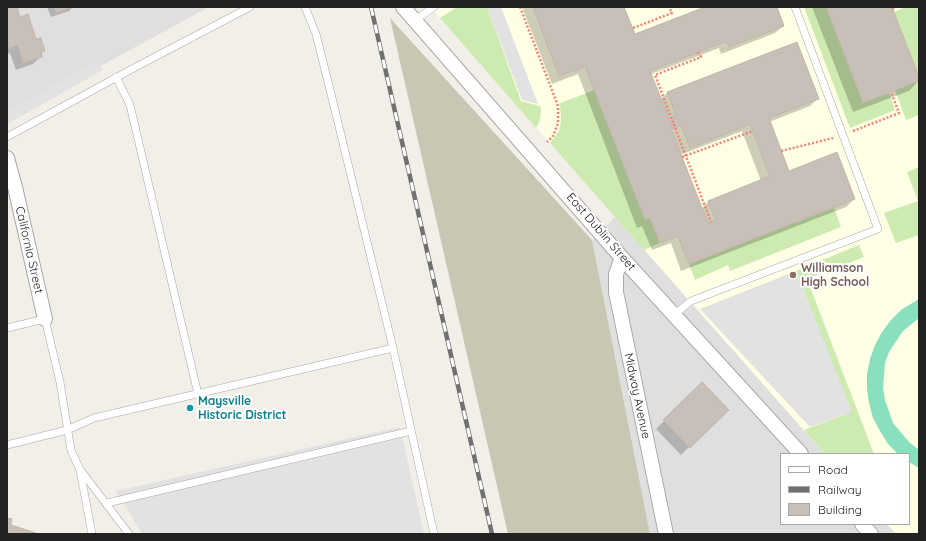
<!DOCTYPE html>
<style>
body{margin:0}
#map{position:relative;width:926px;height:541px;overflow:hidden;background:#f2efe9;font-family:Quicksand,sans-serif}
canvas{display:block}
.frame{position:absolute;inset:0;border:8px solid #222;pointer-events:none}
.legend{position:absolute;left:780px;top:453px;width:130px;height:72px;box-sizing:border-box;background:#fff;border:1px solid #a7a7a7;margin:0;padding:5px 7px;list-style:none;font-size:12px;color:#222}
.legend li{display:flex;align-items:center;gap:8px;height:20px}
.legend b{width:20px;border:1px solid #a7a7a7}
</style>
<div id="map">
<canvas width="926" height="541"></canvas>
<div class="frame"></div>
<ul class="legend">
<li><b style="height:5px;background:#fff"></b>Road</li>
<li><b style="height:5px;background:#707070"></b>Railway</li>
<li><b style="height:11px;background:#c7bfb8"></b>Building</li>
</ul>
</div>
<script>
const ctx = document.querySelector('canvas').getContext('2d');
ctx.lineJoin = 'round';
function fill(path, color) { ctx.fillStyle = color; ctx.fill(path, 'evenodd'); }
const shape = rows => new Path2D(rows.map(r => 'M' + r).join(''));
function strokePath(path, color, width, dash) { ctx.strokeStyle = color; ctx.lineWidth = width; ctx.lineCap = dash ? 'butt' : 'round'; ctx.setLineDash(dash || []); ctx.stroke(path); }
function write(font, color, halo, rows, align = 'center') {
  ctx.font = font + ' Quicksand,sans-serif'; ctx.lineWidth = 4; ctx.setLineDash([]); ctx.textBaseline = 'middle'; ctx.strokeStyle = halo; ctx.fillStyle = color; for (const [text, x, y, turn = 0] of rows) {
    ctx.save(); ctx.translate(x, y); ctx.rotate((+turn || 0) * Math.PI / 180); ctx.textAlign = isNaN(turn) ? turn : align; if (halo) ctx.strokeText(text, 0, 0); ctx.fillText(text, 0, 0); ctx.restore();
  }
}
fill(shape([
 [7,7,209,7,7,117],
 [615,217,825,454,781,454,781,524,887,524,896,534,650,534,592,240]
]), '#e0dfdf');
fill(shape([
 [430,7,919,7,919,534,896,534,887,524,909,524,909,454,825,454]
]), '#ffffe5');
fill(shape([
 [390,18,592,240,650,534,508,534]
]), '#c7c7b4');
fill(shape([
 [457,7,487,7,521,101,540,106,541,109,540,120,536,128,440,18],
 [804,7,826,7,863,103,889,93,895,110,850,128],
 [906,7,919,7,919,77,894,12],
 [919,81,919,115,906,120,895,90],
 [595,90,645,220,650,218,660,243,644,250,550,143,559,131,561,121,560,103],
 [919,167,919,235,896,243,884,213,918,201,907,172],
 [834,208,841,227,730,271,728,265,695,280,689,264],
 [859,245,864,257,807,279,874,454,825,454,804,430,851,412,796,271]
]), '#cdebb0');
fill(shape([
 [919,299,919,318,903,331,889,352,885,363,883,388,885,400,893,423,909,442,919,450,919,468,909,462,909,454,898,454,888,444,880,431,873,418,869,403,867,389,867,374,870,359,875,345,882,332,891,320,901,310]
]), '#88e0be');
fill(shape([
 [487,7,501,7,538,104,522,100],
 [98,61,103,70,7,124,7,111],
 [796,271,852,412,810,427,700,309],
 [400,427,424,534,142,534,116,491]
]), '#e2e2e2');
fill(shape([
 [7,7,15,7,19,18,44,50,40,54,41,56,33,64,16,70,10,53,7,54],
 [47,7,73,7,69,11,51,17],
 [522,7,623,7,634,35,708,7,775,7,783,26,775,33,721,54,719,48,651,74,660,100,667,93,817,99,810,106,769,122,788,172,854,199,846,207,681,271,671,243,652,250,642,226,637,228,578,74,552,84],
 [742,131,761,181,709,201,701,209,680,155],
 [812,7,891,7,919,80,909,91,853,112],
 [702,383,727,409,681,455,656,429]
]), '#0003');
const building = shape([
 [7,7,17,7,20,17,28,14,36,39,41,38,45,51,41,52,42,57,23,63,18,45,8,49,7,7],
 [54,7,73,7,56,13,54,7],
 [533,7,624,7,635,34,705,7,777,7,784,26,729,47,727,41,650,71,669,118,676,115,667,92,797,42,819,99,769,118,789,171,837,152,855,199,689,264,678,236,660,243,650,218,645,220,585,67,559,76,533,7],
 [750,124,770,176,708,201,716,220,708,223,671,129,681,125,690,148,750,124],
 [826,7,892,7,919,77,919,81,863,103,826,7],
 [702,382,729,410,690,448,663,420,702,382],
 [7,518,12,519,11,525,39,534,7,534,7,518]
]);
fill(building, '#c7bfb8');
strokePath(building, '#c4b6ab', 1);
const service = shape([
 [305,7,316,34,332,98,393,348,434,534],
 [415,20,434,7],
 [116,77,130,105,198,394],
 [7,137,132,69,250,7],
 [675,314,691,301,878,229,795,7],
 [7,328,45,319,60,382,71,450,80,470,92,534],
 [7,445,67,430,94,418,393,348],
 [82,472,129,534],
 [107,503,411,431]
]);
const minor = shape([
 [403,7,622,258,801,454],
 [7,158,15,187,45,319],
 [622,258,616,274,616,292,666,534],
 [862,524,871,534]
]);
strokePath(service, '#a9a9a9', 8);
strokePath(minor, '#a9a9a9', 16);
strokePath(shape([
 [520,7,558,106,558,123,553,136,547,142],
 [892,9,896,7],
 [633,28,672,13,669,7],
 [698,52,701,57,655,75,711,222],
 [853,131,899,113,891,92],
 [781,151,833,138],
 [682,157,753,131]
]), '#fa8072', 2.5, [2, 2]);
strokePath(service, '#fff', 7);
strokePath(minor, '#fff', 14);
const rail = shape([
 [371,7,492,534]
]);
strokePath(rail, '#707070', 4.5);
strokePath(rail, '#fff', 3, [9]);
for (const [x, y, r, color] of [
 [793,275,4,"#8d6e63"],
 [190,408,4,"#0f9aa8"]
]) { const dot = new Path2D(); dot.arc(x, y, r, 0, 2 * Math.PI); ctx.fillStyle = color; ctx.fill(dot); strokePath(dot, '#fff', 1.5); }
write('12px', '#222', '#fff', [
 ["East Dublin Street",601,232,49],
 ["California Street",29,250,77],
 ["Midway Avenue",637,396,78]
]);
write('bold 12px', '#785e54', '#fff', [
 ["Williamson",801,268],
 ["High School",801,282]
], 'left');
write('bold 12px', '#0d838f', '#fff', [
 ["Maysville",198,401],
 ["Historic District",198,415]
], 'left');
</script>
